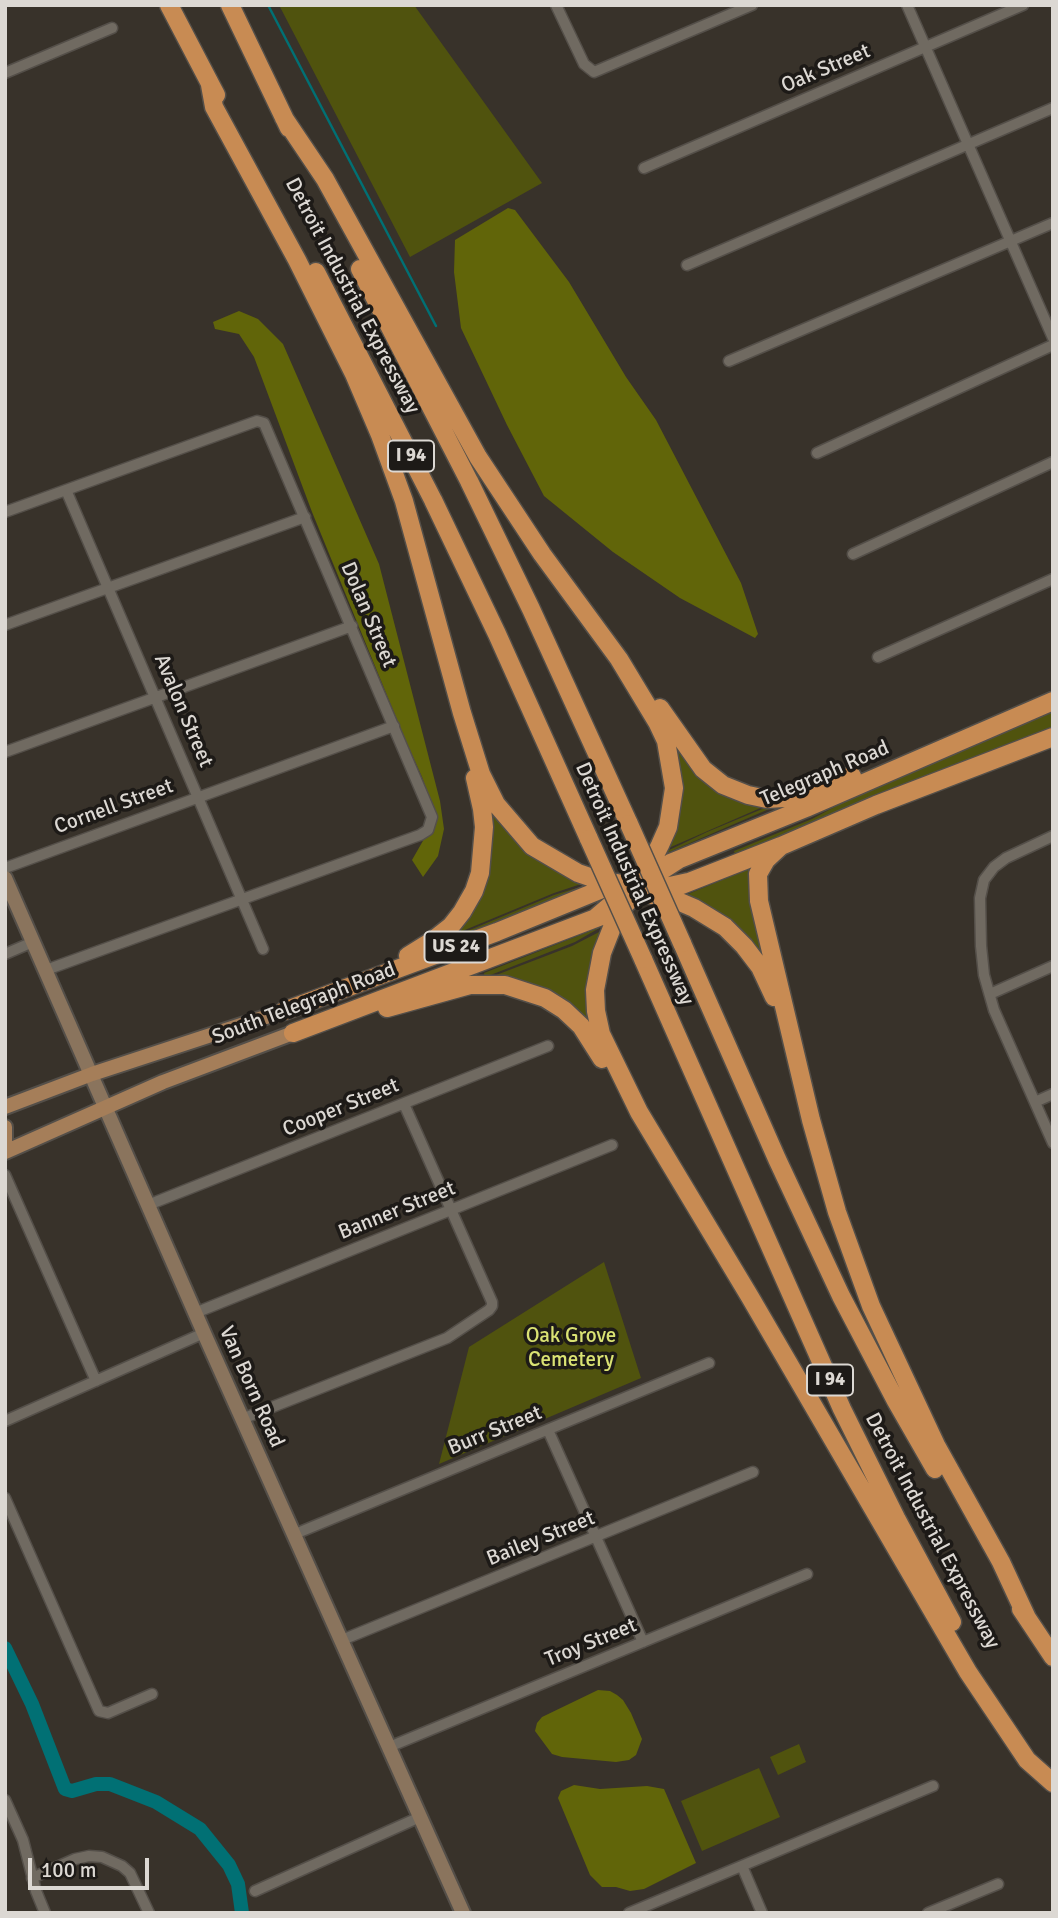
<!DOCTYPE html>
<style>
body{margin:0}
#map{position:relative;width:1058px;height:1918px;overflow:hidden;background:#38322a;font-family:Signika,sans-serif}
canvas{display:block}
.frame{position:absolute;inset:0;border:7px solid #dcd8d3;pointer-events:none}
.scale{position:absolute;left:28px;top:1858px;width:121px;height:32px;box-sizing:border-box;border:4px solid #dcd8d3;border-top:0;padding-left:9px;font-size:21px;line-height:24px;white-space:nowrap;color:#dcd8d3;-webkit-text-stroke:5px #1d1a17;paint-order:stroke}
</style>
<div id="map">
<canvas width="1058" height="1918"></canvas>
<div class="frame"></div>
<div class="scale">100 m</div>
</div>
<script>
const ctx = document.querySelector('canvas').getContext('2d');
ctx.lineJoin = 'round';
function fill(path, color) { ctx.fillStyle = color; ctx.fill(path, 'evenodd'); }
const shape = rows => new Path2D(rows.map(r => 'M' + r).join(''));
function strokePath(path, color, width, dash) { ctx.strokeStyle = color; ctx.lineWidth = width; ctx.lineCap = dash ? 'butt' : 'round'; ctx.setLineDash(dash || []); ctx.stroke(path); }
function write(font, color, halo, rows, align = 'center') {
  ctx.font = font + ' Signika,sans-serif'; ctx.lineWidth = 7; ctx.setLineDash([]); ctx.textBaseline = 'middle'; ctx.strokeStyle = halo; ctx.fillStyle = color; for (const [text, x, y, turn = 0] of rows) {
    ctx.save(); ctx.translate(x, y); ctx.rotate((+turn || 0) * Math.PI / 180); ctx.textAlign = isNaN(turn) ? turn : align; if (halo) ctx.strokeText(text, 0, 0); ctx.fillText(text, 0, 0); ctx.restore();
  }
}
fill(shape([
 [279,5,414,5,542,183,410,257],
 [1053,710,1053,729,735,855,734,851,812,819,885,780],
 [680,745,765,806,664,850,675,748],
 [776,806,667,853,665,852,707,832,767,807],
 [492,808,590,881,554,893,448,937,465,914,487,812],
 [751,868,767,955,763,957,681,897],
 [593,883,591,885,445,945,443,938,448,939,554,895],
 [603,926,575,942,488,976,488,980,485,979,484,973],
 [605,929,593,1027,491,977,572,946],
 [604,1262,641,1378,439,1464,469,1347],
 [799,1744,806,1762,778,1775,770,1757],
 [759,1768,780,1817,702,1851,681,1801]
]), '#50530e');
fill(shape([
 [508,208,515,210,569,282,626,377,656,420,741,583,758,634,755,638,680,598,613,552,544,496,507,425,461,328,454,272,455,240],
 [239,311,258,319,283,344,379,564,440,801,444,829,438,856,423,877,412,860,436,818,422,777,404,737,312,512,254,357,239,334,215,329,213,322],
 [598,1690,610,1691,617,1695,623,1700,631,1713,642,1739,636,1755,629,1760,616,1762,562,1757,552,1754,535,1731,537,1723,542,1717],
 [574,1785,600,1789,647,1786,664,1789,696,1863,644,1889,630,1891,616,1887,602,1887,590,1875,558,1798,561,1791]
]), '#616509');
strokePath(shape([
 [268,5,436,326]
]), '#017074', 2.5);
strokePath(shape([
 [5,1648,32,1704,65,1789,72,1791,96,1784,110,1784,156,1802,200,1829,229,1865,238,1884,242,1913]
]), '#017074', 14);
const street = shape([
 [556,5,584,64,594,72,752,5],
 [907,5,1053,338],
 [5,73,112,28],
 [644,168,1023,5],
 [687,265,1053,108],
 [729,361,1053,223],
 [817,453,1053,345],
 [66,490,263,949],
 [5,512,257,421,264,423,432,817,428,830,420,835,46,970],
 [853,554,1053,462],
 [5,625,305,517],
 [878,657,1053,579],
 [5,752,352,626],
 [1053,836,1006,858,994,867,984,880,980,898,981,946,984,975,994,1010,1053,1143],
 [5,868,394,726],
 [5,954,33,942],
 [990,994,1053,966],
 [1035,1102,1053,1094],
 [5,1175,96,1381],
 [148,1205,548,1046],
 [195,1313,612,1145],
 [242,1419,447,1338,489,1310,492,1306,492,1302,404,1104],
 [5,1421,204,1333],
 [548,1430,643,1642],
 [5,1498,99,1711,108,1713,152,1694],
 [295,1534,709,1363],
 [342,1640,753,1472],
 [389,1747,807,1574],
 [5,1800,23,1840,36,1891,45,1913],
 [742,1866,762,1913],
 [32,1878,75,1859,89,1856,102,1857,122,1866,130,1873,149,1913],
 [255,1891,420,1817],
 [629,1913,933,1786],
 [928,1913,998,1884]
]);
const secondary = shape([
 [5,878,207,1340,463,1913]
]);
const primary = shape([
 [5,1107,92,1074,284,1011],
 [5,1127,5,1146],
 [5,1152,163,1082,293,1033]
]);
const highway = shape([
 [169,5,216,95],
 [230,5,289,128],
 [210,85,214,107,297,260,354,374,380,435,404,501,462,713,481,774,496,804,532,846,578,873,613,885,665,887,688,882],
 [284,118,325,179,478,457,542,554,619,659,657,722,666,741,674,788,668,827,660,845,647,871,627,891,594,919],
 [360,269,469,481,531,609,629,824],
 [316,272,433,500,497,634,589,839],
 [660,708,703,769,723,785,748,795,767,799,784,798,852,776],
 [781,846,766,860,758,874,759,901,811,1120,837,1212,871,1306,936,1445,1001,1562,1027,1618],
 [678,860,658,873,636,893,623,907,613,925,602,953,595,990,596,1011,601,1034,639,1112,750,1297,968,1672,1027,1760,1053,1783],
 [670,863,806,808,1053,701],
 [679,886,781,846,876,805,1053,737],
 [651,895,673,899,694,908,725,927,744,946,760,967,774,997],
 [682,943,777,1159,841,1296,896,1401,935,1469],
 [408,956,432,941,451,926,462,912,474,891,480,873,484,827,482,809,475,778],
 [643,959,842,1409,896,1518,952,1622],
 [387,1008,470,985,505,985,545,998,564,1010,581,1026,602,1059],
 [284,1011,497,932,617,883],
 [293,1033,604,915],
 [1021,1609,1053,1657]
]);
strokePath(street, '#544f49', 13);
strokePath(secondary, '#544f49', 18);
strokePath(primary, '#544f49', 18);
strokePath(highway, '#544f49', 21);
strokePath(street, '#706a61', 10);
strokePath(secondary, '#8a745d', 14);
strokePath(primary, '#a57e59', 14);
strokePath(highway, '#c88b53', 18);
const highwayBridge = shape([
 [629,824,682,943],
 [589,839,643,959]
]);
strokePath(highwayBridge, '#544f49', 21, []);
strokePath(highwayBridge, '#c88b53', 18);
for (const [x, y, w] of [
 [411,456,46],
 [456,947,63],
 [830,1380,46]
]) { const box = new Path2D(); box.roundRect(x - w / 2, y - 15.5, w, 31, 5); ctx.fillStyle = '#1d1a17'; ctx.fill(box); strokePath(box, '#dcd8d3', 2); }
write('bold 19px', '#dcd8d3', null, [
 ["I 94",411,456],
 ["US 24",456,947],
 ["I 94",830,1380]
]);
write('21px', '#dcd8d3', '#1d1a17', [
 ["Oak Street",826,69,-23],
 ["Detroit Industrial Expressway",352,296,62],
 ["Dolan Street",368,615,67],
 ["Avalon Street",183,711,67],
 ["Telegraph Road",825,774,-23],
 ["Cornell Street",114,807,-20],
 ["Detroit Industrial Expressway",634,884,66],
 ["South Telegraph Road",304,1004,-21],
 ["Cooper Street",341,1108,-22],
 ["Banner Street",397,1211,-22],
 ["Van Born Road",251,1387,66],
 ["Burr Street",495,1431,-22],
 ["Detroit Industrial Expressway",932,1531,62],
 ["Bailey Street",541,1539,-22],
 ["Troy Street",591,1643,-22]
]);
write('21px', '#dae273', '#1d1a17', [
 ["Oak Grove",571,1336],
 ["Cemetery",571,1360]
]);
</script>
